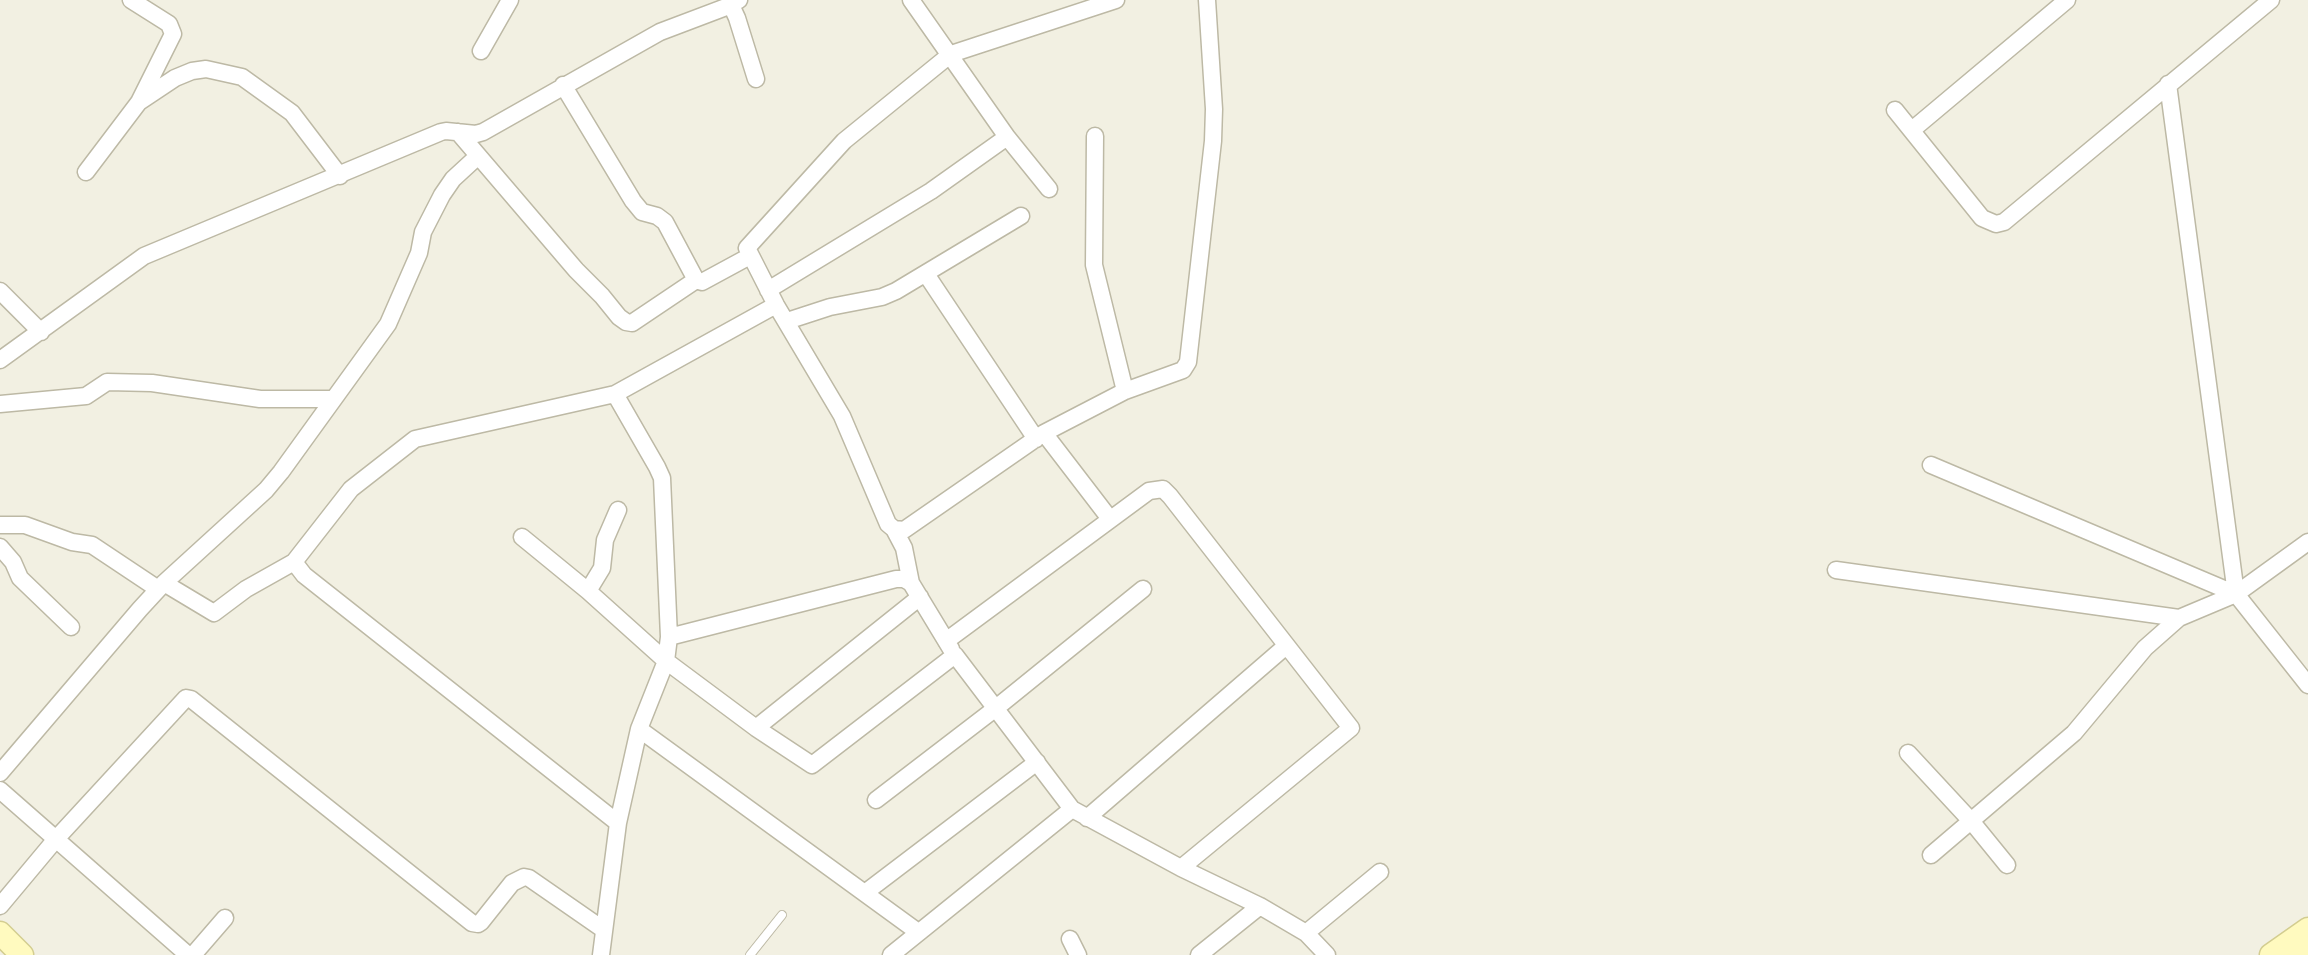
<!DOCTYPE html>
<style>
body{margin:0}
canvas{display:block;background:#f2f0e2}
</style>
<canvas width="2308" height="955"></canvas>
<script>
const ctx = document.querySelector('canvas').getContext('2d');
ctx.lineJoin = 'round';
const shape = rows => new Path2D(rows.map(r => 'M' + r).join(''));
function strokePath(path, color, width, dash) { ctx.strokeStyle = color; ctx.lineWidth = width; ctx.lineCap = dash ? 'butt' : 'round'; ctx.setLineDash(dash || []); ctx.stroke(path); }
const lane = shape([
 [750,955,782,915]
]);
const street = shape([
 [911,0,1007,137,1049,189],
 [1116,0,951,54,844,141,747,248,776,305,842,416,888,524,894,529,904,530,1044,433,1125,391,1183,370,1188,362,1213,141,1214,109,1207,0],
 [731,5,737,18,756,79],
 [481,51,510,0],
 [2168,84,2236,594],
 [563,85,633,201,642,212,657,216,665,222,696,280,702,282,750,256],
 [139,102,175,78,192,71,206,69,242,77,292,113,340,176],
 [1895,110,1982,218,1996,224,2004,222,2271,0],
 [1912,130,2067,0],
 [458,132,576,270,602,296,619,317,626,322,632,323,696,280],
 [1095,136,1094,265,1125,391],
 [86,172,139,102,173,34,169,24,131,0],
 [926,274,1036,439],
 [768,290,931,191,1007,137],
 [0,291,41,332],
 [787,321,830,307,882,297,896,291,1021,216],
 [0,360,144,256,441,132,446,131,476,134,483,132,660,32,726,7,739,0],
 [615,394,776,305],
 [0,404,86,396,107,382,152,383,260,399,333,399],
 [1044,433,1110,519],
 [1931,465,2236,594],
 [0,525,25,525,72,542,92,545,158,589],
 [894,529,904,548,911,583],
 [522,537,588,591,666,661],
 [0,547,13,562,20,578,71,627],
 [1836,570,2179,618],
 [164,583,214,613,246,589,294,562],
 [588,591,602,568,605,540,618,510],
 [2236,594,2308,542],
 [946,641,1149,491,1163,489,1170,496,1351,728,1181,868],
 [666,661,669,637,896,579,904,579,911,583,951,649],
 [756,728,920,597],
 [639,729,666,661,756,728,812,765,955,655,1072,809,891,955],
 [1908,753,1972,822,2007,865],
 [0,773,140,609,164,583,266,490,281,472,388,324,419,253,423,232,442,195,453,179,478,156],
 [0,790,188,955],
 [876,800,996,708,1143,589],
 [1072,809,1181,868,1260,906,1306,933,1380,872],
 [1087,818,1286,646],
 [618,823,304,575,294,562,351,489,415,439,615,394,657,467,662,478,669,637],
 [1931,855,2074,733,2145,648,2179,618,2236,594,2308,685],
 [866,892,1037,762],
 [0,906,56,839,186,698,191,699,472,923,478,924,481,922,512,883,524,877,529,878,604,930],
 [1306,933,1327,955],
 [1070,939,1078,955],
 [193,955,225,918],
 [601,955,618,823,639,729,918,932],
 [1199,955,1260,906]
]);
const secondary = shape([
 [0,933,22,955],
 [2271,955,2308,929],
 [2301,955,2308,950]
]);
strokePath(lane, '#bdb9a5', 10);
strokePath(street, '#bdb9a5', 19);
strokePath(secondary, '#d3cd90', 25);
strokePath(lane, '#fff', 8);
strokePath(street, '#fff', 16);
strokePath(secondary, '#fffabf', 22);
</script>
